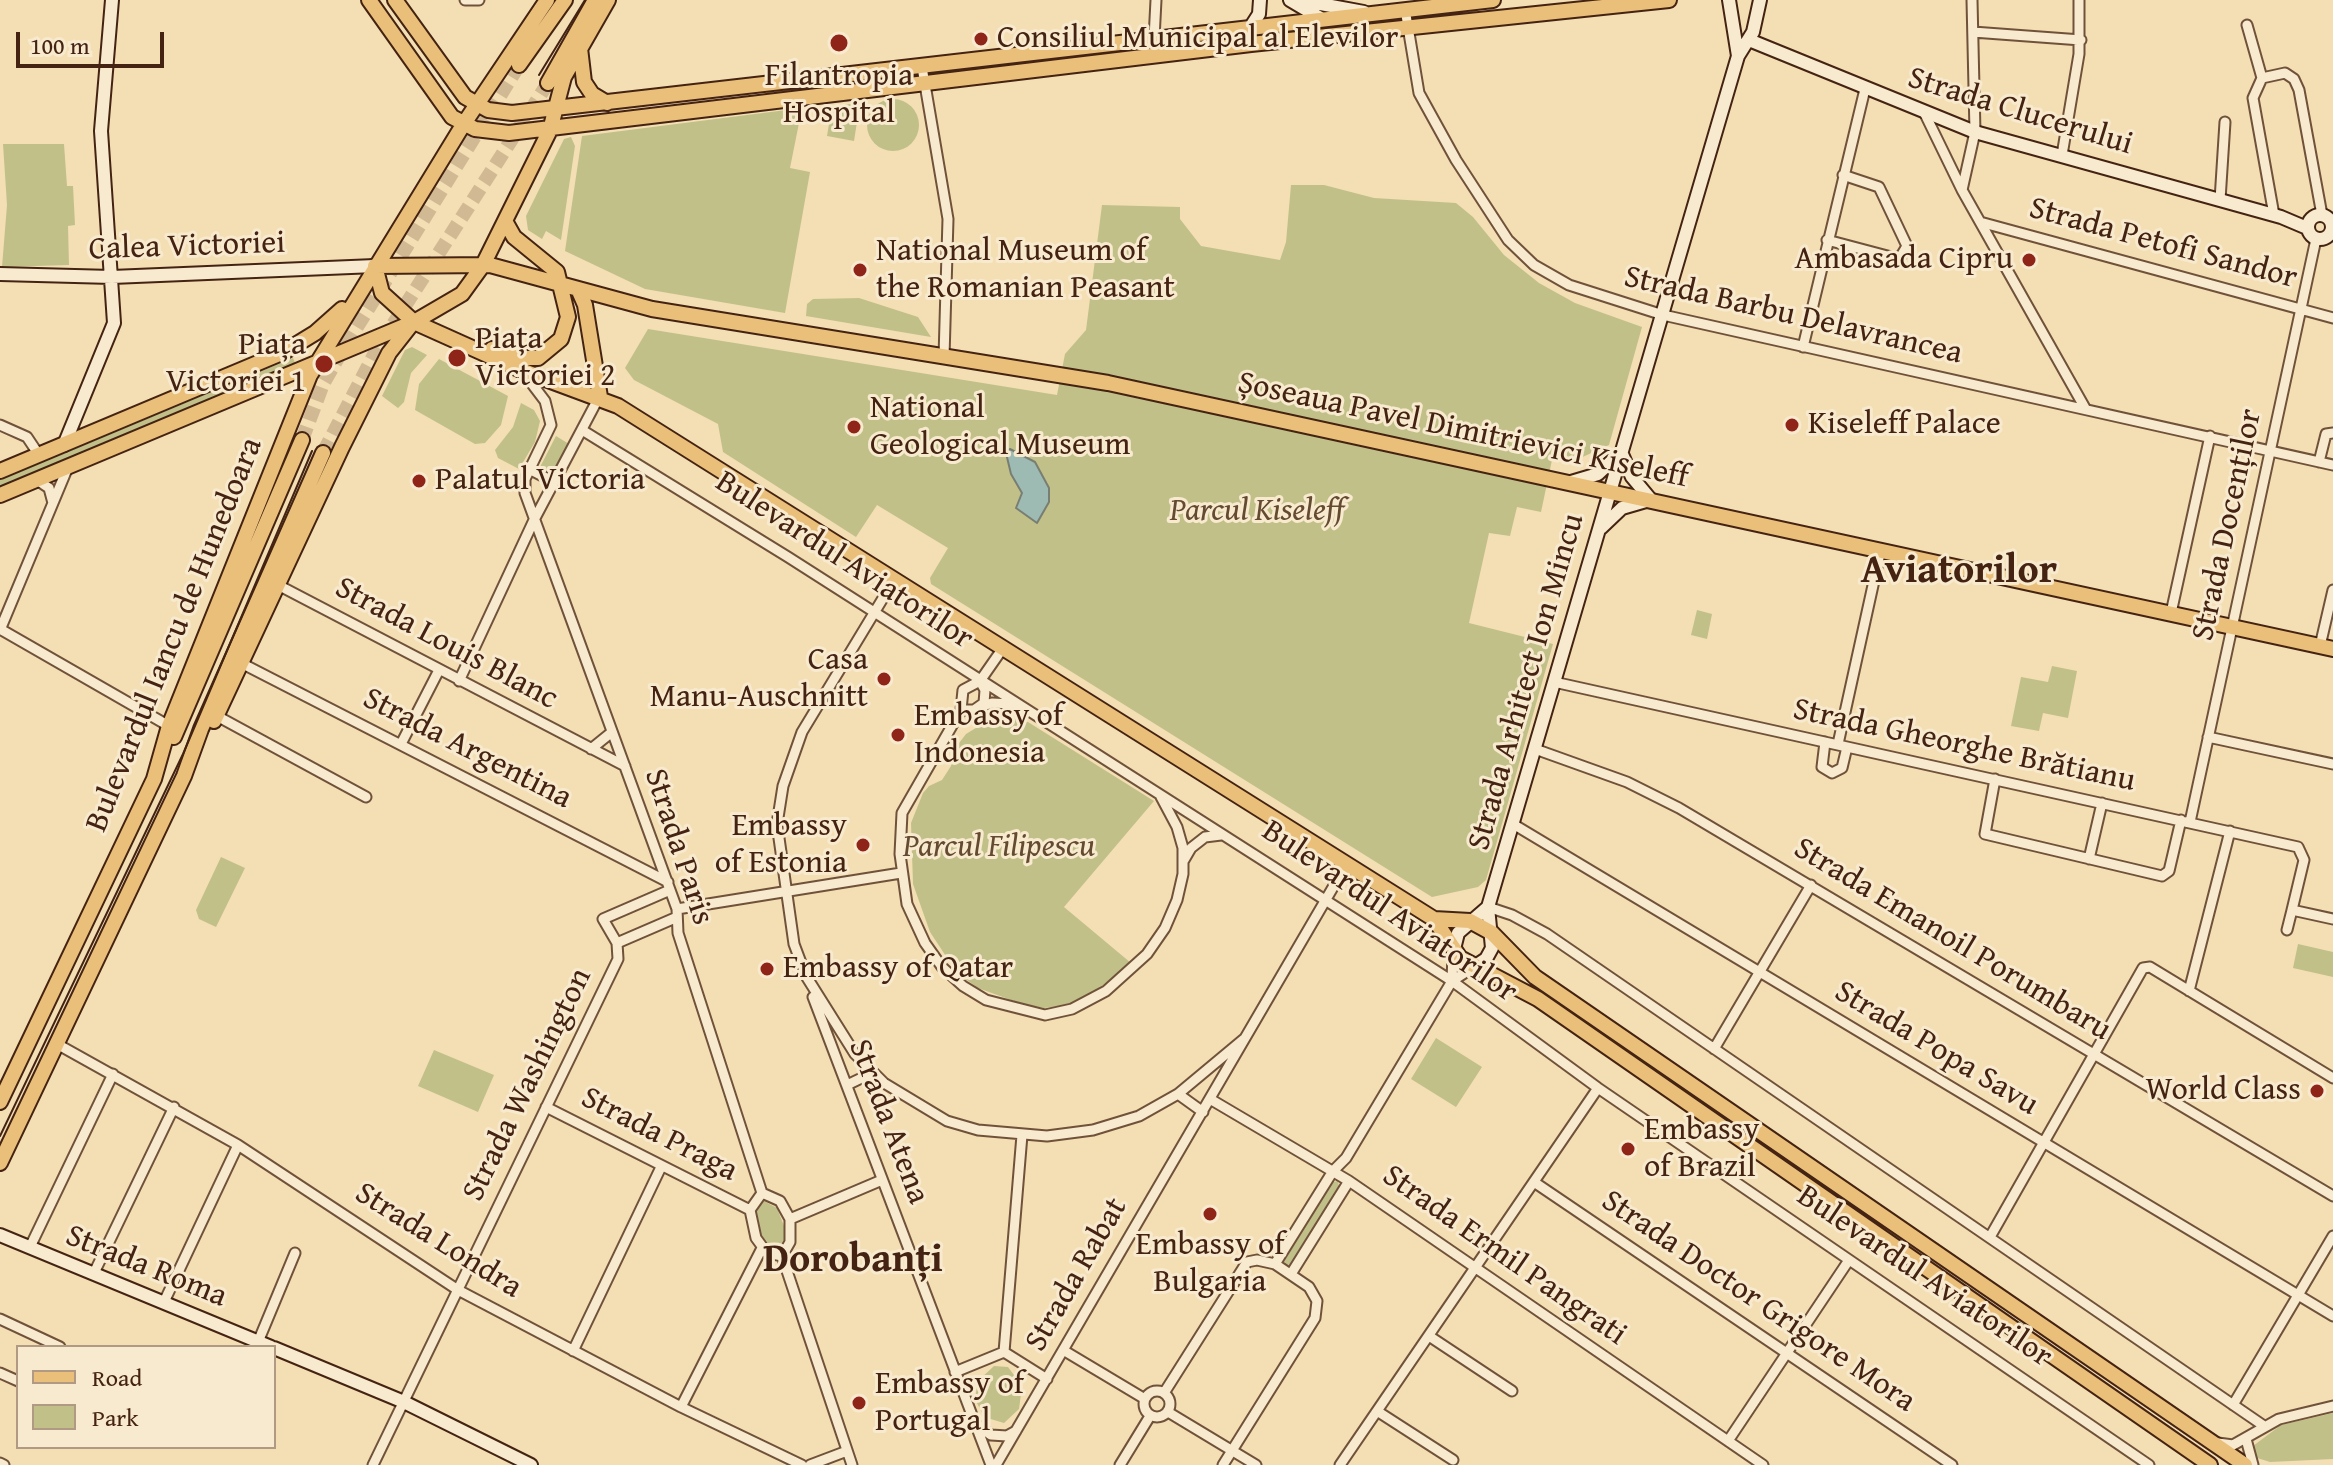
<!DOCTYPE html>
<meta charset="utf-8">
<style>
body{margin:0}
#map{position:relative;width:2333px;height:1465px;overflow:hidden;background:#f4deb4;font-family:"Gentium Book Plus",serif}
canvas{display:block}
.legend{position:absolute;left:16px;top:1345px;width:260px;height:104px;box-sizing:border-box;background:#f8eace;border:2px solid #b09a83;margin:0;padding:10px 14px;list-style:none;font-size:24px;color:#442312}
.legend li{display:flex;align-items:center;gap:16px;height:40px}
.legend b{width:40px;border:2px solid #b09a83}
.scale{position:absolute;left:16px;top:32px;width:148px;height:36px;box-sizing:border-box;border:4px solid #442312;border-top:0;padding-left:10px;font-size:24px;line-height:28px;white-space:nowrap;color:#442312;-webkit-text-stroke:6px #f8eace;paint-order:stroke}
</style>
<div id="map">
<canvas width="2333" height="1465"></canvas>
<ul class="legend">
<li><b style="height:10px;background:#eabf7a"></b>Road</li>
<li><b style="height:22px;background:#c1c089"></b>Park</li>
</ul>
<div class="scale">100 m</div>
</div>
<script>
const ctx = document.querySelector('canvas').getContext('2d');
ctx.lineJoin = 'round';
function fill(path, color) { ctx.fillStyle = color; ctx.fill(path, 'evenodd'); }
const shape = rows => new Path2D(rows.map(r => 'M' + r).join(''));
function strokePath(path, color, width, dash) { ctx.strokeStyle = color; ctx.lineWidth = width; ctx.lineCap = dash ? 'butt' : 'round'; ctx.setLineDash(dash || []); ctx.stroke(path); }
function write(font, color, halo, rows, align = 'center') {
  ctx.font = font + ' "Gentium Book Plus",serif'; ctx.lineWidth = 6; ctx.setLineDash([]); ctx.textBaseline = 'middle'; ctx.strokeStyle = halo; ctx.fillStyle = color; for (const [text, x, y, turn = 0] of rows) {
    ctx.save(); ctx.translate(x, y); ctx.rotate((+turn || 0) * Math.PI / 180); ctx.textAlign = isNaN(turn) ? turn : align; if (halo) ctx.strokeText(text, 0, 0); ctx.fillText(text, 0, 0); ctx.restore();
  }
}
fill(shape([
 '867 125a26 26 0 1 1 52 0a26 26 0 1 1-52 0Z',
 [860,103,854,141,827,136,832,106],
 [802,108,790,168,810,172,785,313,645,289,565,251,582,136],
 [571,137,575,146,561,240,546,231,542,239,528,230,526,216,564,139],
 [3,144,64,144,67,186,73,186,75,225,68,226,69,265,2,267,7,205],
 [1291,185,1324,185,1374,198,1456,203,1473,217,1504,255,1539,283,1575,303,1642,327,1609,445,1576,460,1552,460,1541,512,1517,507,1510,536,1489,533,1469,623,1553,644,1486,880,1478,887,1432,897,931,584,930,578,948,548,877,505,856,537,723,452,718,424,634,380,625,368,648,329,1057,395,1065,354,1086,330,1102,205,1180,207,1180,219,1201,246,1280,260,1286,242],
 [859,298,918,317,931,337,806,316,807,304,813,299],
 [412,347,427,355,411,373,404,402,398,408,382,396,405,350],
 [293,358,296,365,0,487,0,480],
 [439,359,508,396,501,425,485,443,475,444,415,410,419,384],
 [521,403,534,410,540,421,535,442,519,469,498,458,495,450,513,427],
 [556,436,569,444,552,477,539,469],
 [1697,610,1712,614,1707,639,1691,635],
 [2052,666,2077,671,2068,718,2043,713,2039,731,2011,726,2021,677,2048,682],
 [1010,717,1028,722,1154,801,1064,907,1131,963,1094,992,1067,1005,1044,1008,1022,1004,978,988,957,973,930,932,913,884,911,823,923,793,929,786,942,780,951,766,953,751,966,734,989,720],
 [221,857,245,868,216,927,199,919,196,910],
 [2298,944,2333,952,2333,977,2293,968],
 [1436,1038,1482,1067,1456,1107,1411,1079],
 [434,1050,494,1075,478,1112,418,1086],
 [1338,1181,1339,1186,1290,1265,1285,1265,1284,1261,1333,1182],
 [764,1201,777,1208,784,1226,785,1238,779,1247,771,1246,761,1235,755,1214],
 [994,1366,1008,1367,1022,1386,1019,1409,1004,1423,984,1417,975,1399,978,1381],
 [2333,1413,2333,1459,2270,1462,2254,1457,2253,1446,2281,1425]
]), '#c1c089');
const water = shape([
 [1010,449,1035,462,1049,488,1049,502,1037,523,1016,508,1022,493,1011,474,1006,453,1010,449]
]);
fill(water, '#9dbbb3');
strokePath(water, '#797e73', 2);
strokePath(shape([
 [302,440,323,384,339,356,519,65],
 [323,453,376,351,548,83]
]), '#d1b994', 14, [14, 7]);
const street = shape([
 [465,0,479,0],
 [1405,9,1419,93,1456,160,1508,240,1534,265,1569,285,1663,315,2333,465],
 [2247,25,2262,78,2253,98,2274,215],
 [1973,32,2081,40],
 [1154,39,1156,0],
 [922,67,948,219,944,357],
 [2262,78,2285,73,2294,79,2299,90,2322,215],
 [1924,112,1962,190,2085,408],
 [2062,155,2079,54,2079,0],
 [1962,190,1975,132,1972,0],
 [2220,200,2225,122],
 [1980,222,2333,318],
 [1827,240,1895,258,1901,256,1907,246,1879,187,1843,175],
 [1803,347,1865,89],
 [523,372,545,401,551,425,525,479,525,493,677,909,678,933,762,1193],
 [0,425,27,437,39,455],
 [582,430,788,557,1452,981,1598,1088,2149,1465],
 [2319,462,2326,434,2333,433],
 [531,470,554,482],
 [37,480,49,488,53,503],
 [894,580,802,732,783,786,777,824,794,944,806,976,855,1054,884,1083,947,1121,978,1130,1047,1136,1093,1130,1139,1116,1178,1094,1244,1039],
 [278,585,625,766],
 [2171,613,2210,436],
 [0,629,169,726],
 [0,630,68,467],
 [2320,646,2333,590],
 [1003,648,980,681,963,690,961,710,902,813,900,854,907,904,925,943,942,967,963,986,986,1000,1045,1015,1072,1009,1106,991,1147,954,1165,928,1177,900,1183,874,1183,848,1177,827,1161,797],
 [243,664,668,882],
 [459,681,534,520,599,397],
 [1554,682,2298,847,2304,860,2292,910,2333,919],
 [980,707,992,703,1011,704],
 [961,710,974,710,984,703,985,690,980,681],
 [217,716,366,797],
 [2208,737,2333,764],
 [1825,742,1822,767,1832,773,1842,768,1847,747],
 [401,744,439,670],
 [1838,744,1881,549],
 [591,749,612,732],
 [1535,749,1627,782,1679,808,2333,1196],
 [1995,779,1985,834,2162,876,2169,871,2181,820],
 [2190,822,2316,239],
 [1513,824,2333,1316],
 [2089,859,2102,803],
 [1184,860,1191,848,1205,837,1221,835],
 [1488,907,1512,915,1547,934,2264,1426],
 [677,909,901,873],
 [2287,930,2292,910],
 [617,943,675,918],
 [1452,981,1453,953],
 [2189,991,2230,831],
 [813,997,991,1465],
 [57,1044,238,1145,458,1290,681,1407,802,1465],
 [1714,1049,1811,885],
 [847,1085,872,1073],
 [1178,1094,1203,1112],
 [1210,1099,1349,1181,1763,1465],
 [546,1107,750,1210],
 [1534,1182,1952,1465],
 [762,1193,750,1210,756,1238,767,1253,782,1256],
 [762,1193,780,1201,790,1219,790,1242,782,1256],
 [790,1219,882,1180],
 [1990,1237,2143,968,2150,967,2333,1078],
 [30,1247,113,1074],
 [782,1256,852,1465],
 [1275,1264,1333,1171,1346,1158,1452,981,1474,967],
 [94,1273,174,1107],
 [1291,1274,1349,1181],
 [164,1302,238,1145],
 [0,1319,60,1347],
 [1429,1336,1512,1391],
 [258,1342,295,1253],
 [1063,1350,1145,1399],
 [573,1351,661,1167],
 [1004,1352,1022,1135],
 [955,1372,1004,1352,1047,1379],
 [0,1373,18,1381],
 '1144 1404a13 13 0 1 1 26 0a13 13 0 1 1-26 0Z',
 [1164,1393,1247,1262,1257,1260,1275,1264,1309,1287,1317,1301,1315,1318,1223,1465],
 [2233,1405,2333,1236],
 [681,1407,762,1248],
 [1377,1411,1453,1460],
 [1168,1412,1256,1465],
 [976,1424,991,1435,1007,1436,1016,1431],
 [2246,1439,2253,1465],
 [1728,1441,1849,1260],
 [2218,1443,2233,1445,2279,1419,2333,1406],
 [0,1463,4,1465],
 [373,1465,618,959,617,943,603,919,670,890],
 [810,1465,847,1451],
 [996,1465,1346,865],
 [1120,1465,1150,1416],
 [1340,1465,1598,1088]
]);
const secondary = shape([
 [1290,0,1322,19],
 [1299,0,1364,12],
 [1729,0,1738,56],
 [1250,28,1259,14,1260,0],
 [1749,40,1975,132,2281,217,2307,228],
 '2308 227a12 12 0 1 1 24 0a12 12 0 1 1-24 0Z',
 [0,274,112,277,375,266],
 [64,445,114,323,101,131,112,0],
 [1621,452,1632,477,1652,501],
 [1571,482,1598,474,1619,454],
 [1601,528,1622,508,1646,501],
 [1453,953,1458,933,1488,907],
 [1474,967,1486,959,1492,948,1488,907,1738,56,1753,32,1760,0],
 [0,1235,271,1347],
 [274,1348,404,1402,531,1465]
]);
const primary = shape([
 [369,0,452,117,475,129,509,133,1251,44,1669,0],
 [395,0,465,97,488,110,512,113,1493,0],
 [580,48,584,82,592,94,607,103],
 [519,65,565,0],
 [548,83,595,0],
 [375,266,382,293,414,322,521,370,618,406,1434,919,1460,958,1538,999,2210,1465],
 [375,266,490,265,652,309,1108,383,2333,649],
 [578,289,585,305,600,397],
 [492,349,526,358,538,358,561,339,568,317,557,272,514,237,505,221],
 [0,471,284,352,315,333,342,309],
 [0,495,414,322,462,294,483,265,550,130,564,77,608,0],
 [214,721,342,447,389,353,411,325],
 [174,737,302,440],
 [1434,919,1470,921,1492,933,1535,977,2245,1465],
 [0,1102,154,779,169,726,310,375,463,125,547,0],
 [0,1163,184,776,201,729,323,453]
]);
strokePath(street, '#70523a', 13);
strokePath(secondary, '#442312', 16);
strokePath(primary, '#442312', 18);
strokePath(street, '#f8eace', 9);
strokePath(secondary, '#f8eace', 12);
strokePath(primary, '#eabf7a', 14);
strokePath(shape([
 [539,75,585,0],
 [0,1136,183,754,312,451]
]), '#442312', 2);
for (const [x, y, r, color] of [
 [981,39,8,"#8f2418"],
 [839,43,10,"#8f2418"],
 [2029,260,8,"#8f2418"],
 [860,270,8,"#8f2418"],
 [457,358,10,"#8f2418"],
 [324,364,10,"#8f2418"],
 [1792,425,8,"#8f2418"],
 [854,427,8,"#8f2418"],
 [419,481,8,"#8f2418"],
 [884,679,8,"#8f2418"],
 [898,735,8,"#8f2418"],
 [863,845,8,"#8f2418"],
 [767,969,8,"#8f2418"],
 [2317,1091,8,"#8f2418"],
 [1628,1149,8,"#8f2418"],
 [1210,1214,8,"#8f2418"],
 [859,1403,8,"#8f2418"]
]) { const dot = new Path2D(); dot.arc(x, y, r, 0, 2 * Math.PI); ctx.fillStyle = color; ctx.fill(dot); strokePath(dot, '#f8eace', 3); }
write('32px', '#442312', '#f8eace', [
 ["Consiliul Municipal al Elevilor",997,39],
 ["Filantropia",839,77,"center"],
 ["Hospital",839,114,"center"],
 ["National Museum of",876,252],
 ["the Romanian Peasant",876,289],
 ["Ambasada Cipru",2013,260,"right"],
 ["Piața",475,340],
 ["Victoriei 2",475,377],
 ["Piața",306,346,"right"],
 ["Victoriei 1",306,383,"right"],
 ["National",870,409],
 ["Geological Museum",870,446],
 ["Kiseleff Palace",1808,425],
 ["Palatul Victoria",435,481],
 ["Casa",868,661,"right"],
 ["Manu-Auschnitt",868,698,"right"],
 ["Embassy of",914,717],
 ["Indonesia",914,754],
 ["Embassy",847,827,"right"],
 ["of Estonia",847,864,"right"],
 ["Embassy of Qatar",783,969],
 ["World Class",2301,1091,"right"],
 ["Embassy",1644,1131],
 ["of Brazil",1644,1168],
 ["Embassy of",1210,1246,"center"],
 ["Bulgaria",1210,1283,"center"],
 ["Embassy of",875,1385],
 ["Portugal",875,1422]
], 'left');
write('32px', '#442312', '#f8eace', [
 ["Strada Clucerului",2020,112,17],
 ["Strada Petofi Sandor",2163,244,15],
 ["Calea Victoriei",187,247,-2],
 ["Strada Barbu Delavrancea",1793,316,13],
 ["Șoseaua Pavel Dimitrievici Kiseleff",1463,431,12],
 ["Strada Docenților",2228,525,-78],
 ["Bulevardul Aviatorilor",844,561,33],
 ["Bulevardul Iancu de Hunedoara",175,635,-68],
 ["Strada Louis Blanc",446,644,28],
 ["Strada Arhitect Ion Mincu",1527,682,-74],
 ["Strada Gheorghe Brătianu",1964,746,12],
 ["Strada Argentina",467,749,27],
 ["Strada Paris",678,847,72],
 ["Bulevardul Aviatorilor",1389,912,34],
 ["Strada Emanoil Porumbaru",1952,940,31],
 ["Strada Popa Savu",1936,1049,31],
 ["Strada Washington",528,1085,-64],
 ["Strada Atena",888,1122,69],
 ["Strada Praga",659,1135,27],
 ["Strada Londra",438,1241,32],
 ["Strada Ermil Pangrati",1504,1256,35],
 ["Strada Roma",146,1267,22],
 ["Strada Rabat",1077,1275,-60],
 ["Bulevardul Aviatorilor",1924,1277,34],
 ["Strada Doctor Grigore Mora",1758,1302,34]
]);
write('italic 32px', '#634a30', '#f8eace', [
 ["Parcul Kiseleff",1257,512],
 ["Parcul Filipescu",999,848]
]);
write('bold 40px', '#442312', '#f8eace', [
 ["Aviatorilor",1959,572],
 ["Dorobanți",853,1261]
]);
</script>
